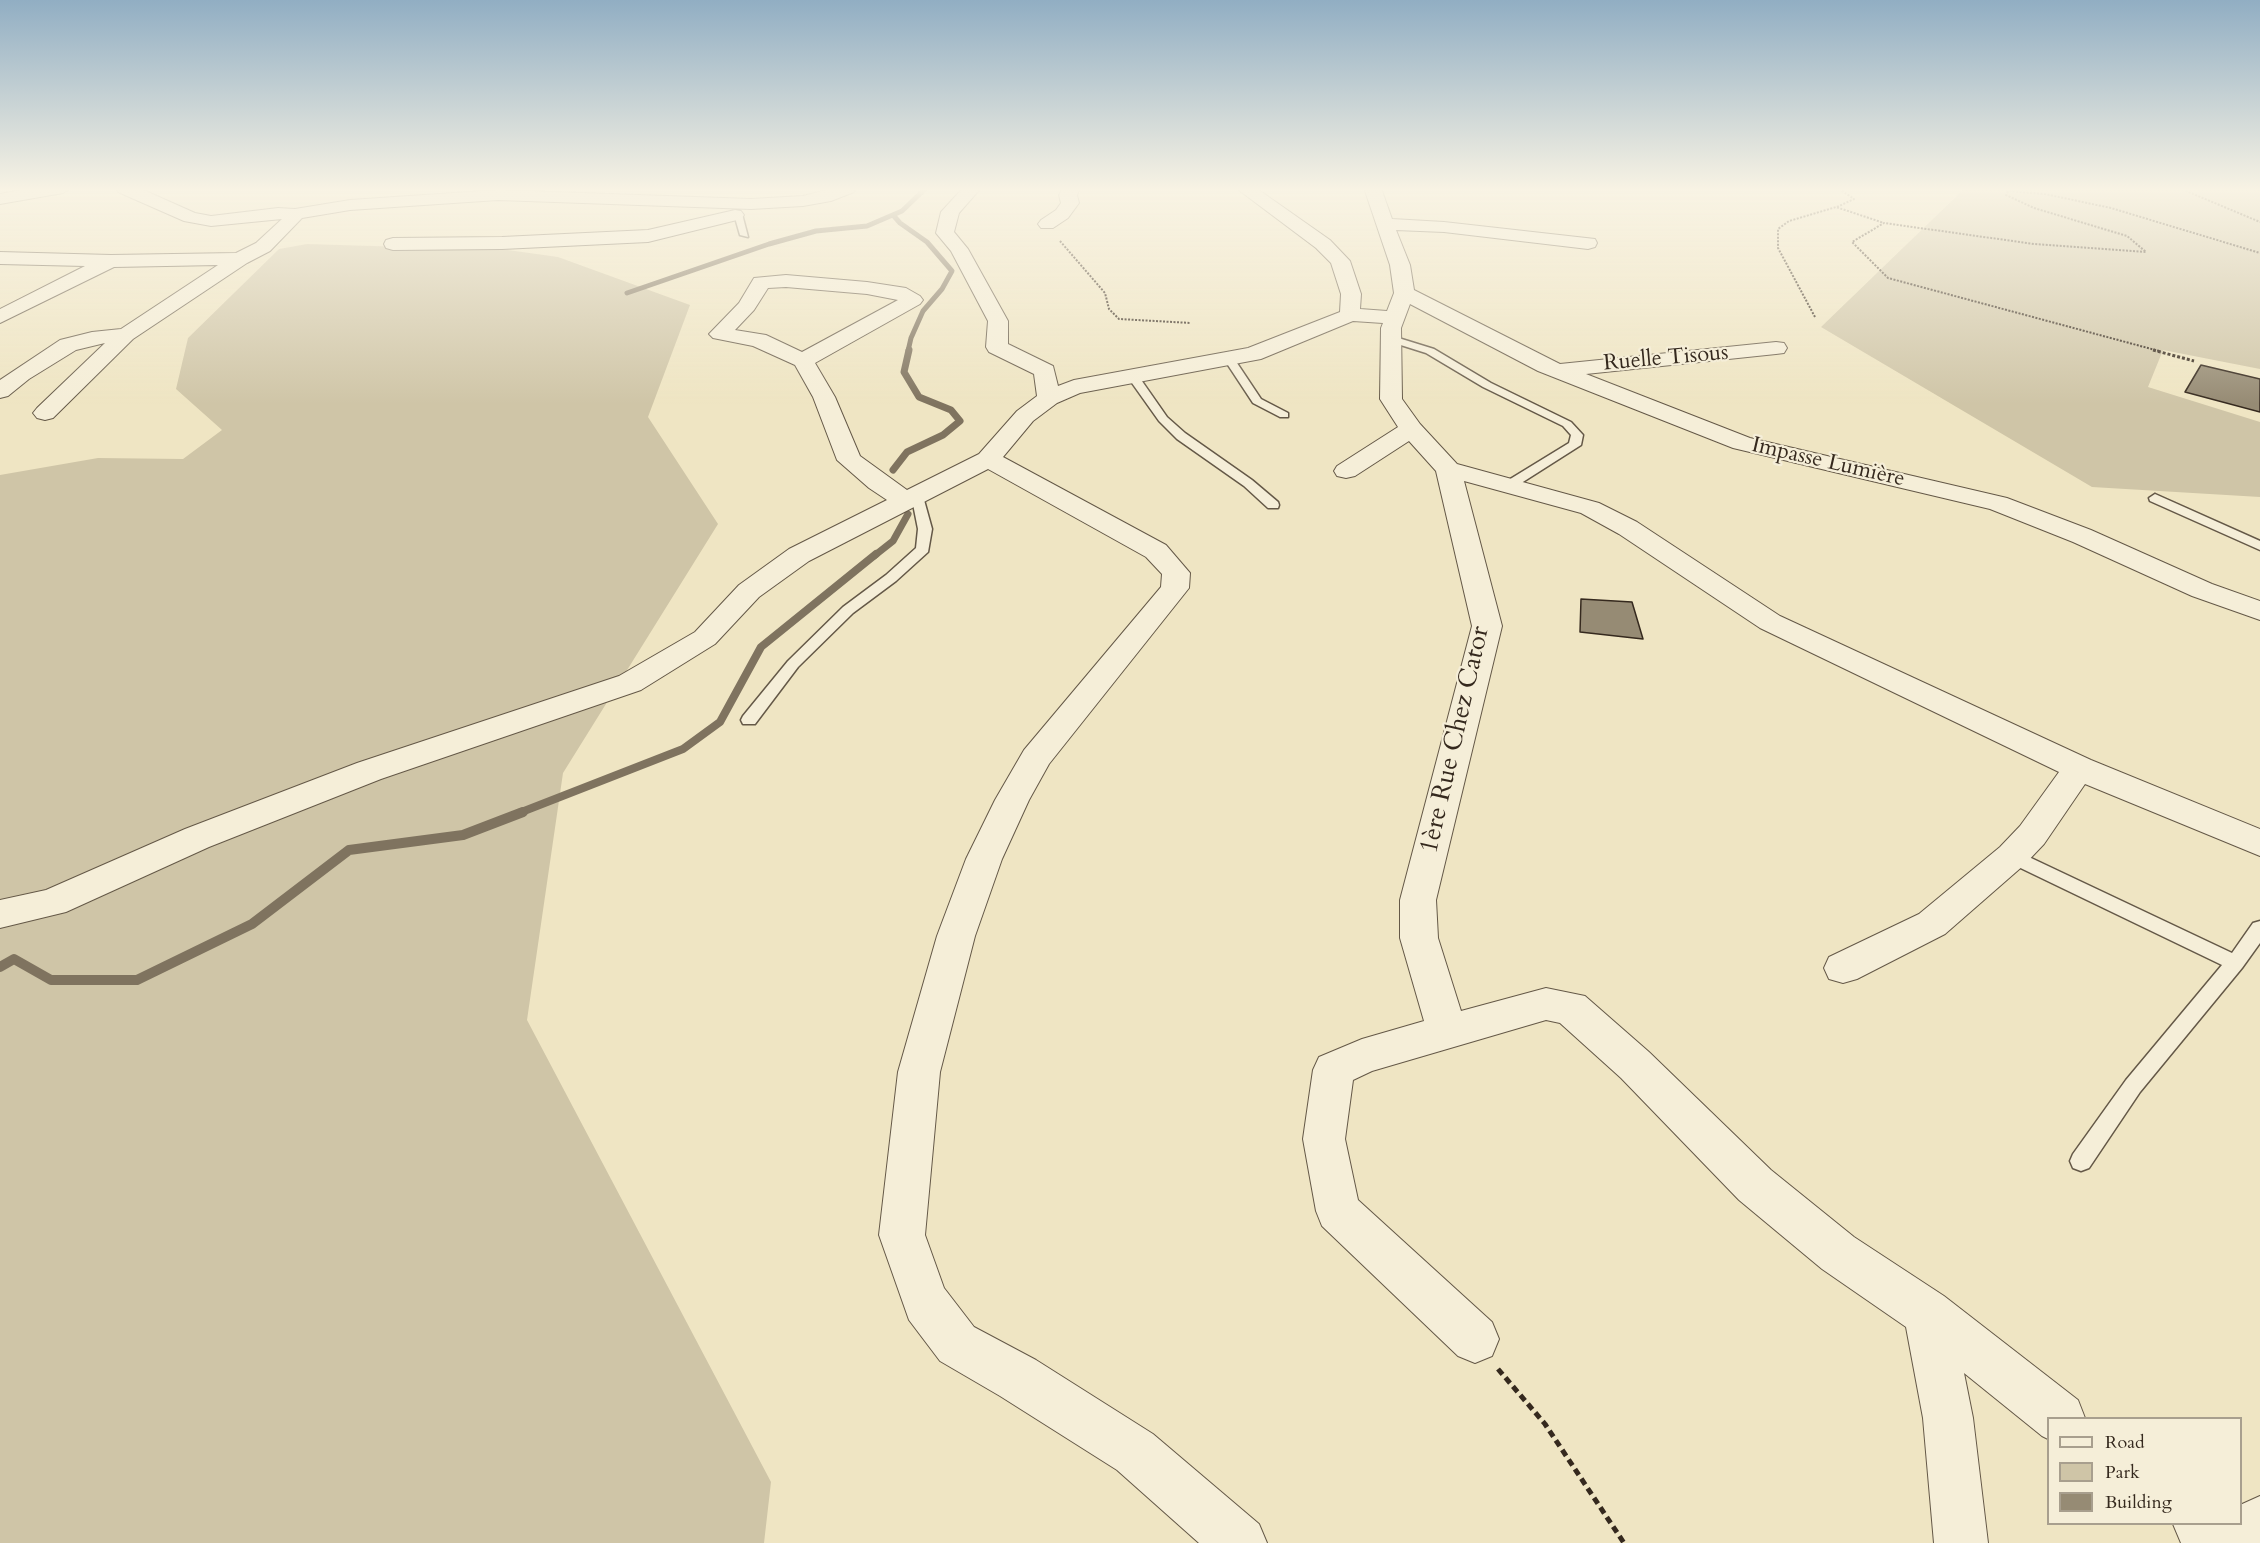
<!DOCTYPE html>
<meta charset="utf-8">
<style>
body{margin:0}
#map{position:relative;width:2260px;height:1543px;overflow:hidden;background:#efe5c3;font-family:Cardo,serif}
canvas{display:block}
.legend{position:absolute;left:2047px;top:1417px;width:195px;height:108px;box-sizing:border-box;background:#f5eed8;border:2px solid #a89f8e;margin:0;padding:8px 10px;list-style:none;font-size:18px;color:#35291e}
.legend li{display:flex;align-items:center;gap:12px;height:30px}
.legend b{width:30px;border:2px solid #a89f8e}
</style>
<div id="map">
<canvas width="2260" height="1543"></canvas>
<ul class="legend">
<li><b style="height:8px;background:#f5eed8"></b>Road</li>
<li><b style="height:16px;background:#cfc5a7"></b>Park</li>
<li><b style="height:16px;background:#968b74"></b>Building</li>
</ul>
</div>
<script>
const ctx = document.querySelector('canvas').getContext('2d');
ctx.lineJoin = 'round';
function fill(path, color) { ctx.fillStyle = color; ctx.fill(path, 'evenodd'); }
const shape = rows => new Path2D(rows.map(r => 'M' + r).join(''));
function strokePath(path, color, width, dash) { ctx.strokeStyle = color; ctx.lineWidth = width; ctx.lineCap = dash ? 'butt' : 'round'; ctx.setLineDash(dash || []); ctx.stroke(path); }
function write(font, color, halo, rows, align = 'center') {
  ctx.font = font + ' Cardo,serif'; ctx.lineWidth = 4.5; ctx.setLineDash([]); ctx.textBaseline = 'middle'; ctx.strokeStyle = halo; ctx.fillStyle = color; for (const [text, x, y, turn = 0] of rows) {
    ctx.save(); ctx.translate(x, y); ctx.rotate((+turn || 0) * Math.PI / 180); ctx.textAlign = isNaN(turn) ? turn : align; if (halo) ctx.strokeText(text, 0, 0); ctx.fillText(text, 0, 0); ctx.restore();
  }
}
fill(shape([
 [1965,188,2260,188,2260,369,2163,350,2148,387,2260,422,2260,497,2092,487,1821,327],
 [307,244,508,250,558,257,690,305,648,417,718,524,563,773,527,1020,771,1482,764,1543,0,1543,0,475,98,458,183,459,222,430,176,389,188,338,279,249]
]), '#cfc5a7');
strokePath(shape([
 [893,215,900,223,927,242,952,271,942,289,923,311,911,338,908,351],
 [627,293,769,244,816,231,867,226,902,211,926,188]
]), '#7f735f', 5);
strokePath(shape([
 [893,470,907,452,943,435,960,421,951,410,919,397,904,372,909,350],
 [874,556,893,541,908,514]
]), '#7f735f', 7);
strokePath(shape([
 [519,813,683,749,720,722,761,647,876,554]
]), '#7f735f', 8);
strokePath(shape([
 [0,967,14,959,51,980,137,980,252,924,349,850,463,835,523,812]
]), '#7f735f', 10);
const building = shape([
 [2201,365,2260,379,2260,412,2185,392,2201,365],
 [1581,599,1632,602,1643,639,1580,632,1581,599]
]);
fill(building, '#968b74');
strokePath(building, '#35291e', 1.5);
const service = shape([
 [738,211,742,214,748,237,740,235,734,214,738,211],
 [1392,336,1434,349,1491,383,1571,422,1583,435,1581,445,1515,487,1507,487,1505,484,1507,481,1569,443,1571,435,1563,426,1483,387,1426,353,1388,341,1388,337,1392,336],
 [1229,356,1233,357,1261,399,1288,413,1288,417,1280,417,1253,403,1224,359,1229,356],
 [1133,373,1137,374,1167,417,1185,433,1252,480,1278,502,1279,505,1278,508,1268,508,1244,486,1177,439,1159,421,1127,376,1133,373],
 [2155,494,2260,541,2260,550,2150,501,2149,498,2155,494],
 [918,496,924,500,932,529,928,552,896,581,853,613,798,667,755,724,743,724,741,720,743,716,788,661,843,607,886,575,916,548,918,529,913,504,901,504,900,501,901,498,918,496],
 [2012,849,2232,953,2253,923,2260,921,2260,943,2242,968,2140,1092,2089,1168,2081,1171,2073,1168,2070,1161,2073,1154,2126,1080,2222,965,2006,861,2003,856,2006,851,2012,849]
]);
const minor = shape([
 [32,188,71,188,63,193,0,204,0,194,32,188],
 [116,188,139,188,195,213,211,216,278,208,295,209,350,200,498,190,751,199,803,196,834,188,856,188,854,192,831,201,803,206,751,209,498,200,350,210,302,218,270,251,247,263,133,339,53,418,45,420,37,418,33,413,37,408,105,343,76,350,29,379,8,396,0,398,0,380,60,340,92,332,121,329,218,265,114,267,0,323,0,309,85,266,0,264,0,252,111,255,236,253,256,243,282,219,211,226,184,221,118,192,116,188],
 [963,188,981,188,959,213,954,232,968,249,1008,321,1008,344,1053,366,1058,386,1074,380,1248,348,1340,312,1341,294,1331,263,1316,248,1236,188,1256,188,1330,240,1350,261,1361,294,1360,309,1387,311,1394,293,1390,265,1364,188,1381,188,1392,219,1444,222,1595,239,1597,243,1595,247,1588,249,1444,232,1396,230,1410,265,1414,290,1554,361,1560,364,1776,342,1784,343,1787,348,1784,353,1776,354,1586,374,1750,438,2007,498,2091,530,2212,584,2260,601,2260,620,2192,596,2073,542,1990,509,1733,448,1538,371,1410,304,1401,328,1402,399,1420,424,1457,464,1599,503,1637,522,1780,616,2091,760,2260,829,2260,856,2085,784,2044,844,2024,865,1945,934,1857,979,1843,983,1829,979,1824,968,1829,957,1919,914,2000,847,2020,826,2059,772,1760,628,1619,534,1581,513,1464,481,1502,626,1436,900,1438,938,1461,1011,1546,988,1585,996,1649,1052,1771,1170,1854,1237,1944,1296,2078,1400,2085,1418,2048,1418,2048,1439,2042,1436,1964,1373,1973,1418,1988,1543,1934,1543,1923,1418,1906,1327,1822,1269,1739,1200,1621,1078,1560,1023,1546,1020,1372,1071,1353,1080,1345,1139,1358,1200,1492,1322,1499,1339,1492,1356,1475,1363,1458,1356,1322,1226,1316,1211,1303,1139,1313,1070,1319,1057,1362,1039,1424,1021,1400,938,1400,900,1472,626,1436,471,1409,441,1355,476,1346,478,1337,476,1334,471,1337,466,1398,427,1380,399,1381,328,1383,323,1353,321,1261,359,1080,393,1057,403,1033,421,1003,457,1166,545,1190,573,1189,588,1049,764,1029,800,1002,859,975,936,940,1072,925,1235,944,1288,974,1327,1036,1360,1153,1434,1259,1524,1267,1543,1199,1543,1117,1470,1000,1396,940,1361,909,1320,879,1235,898,1072,937,936,966,859,995,800,1024,750,1161,587,1162,574,1146,557,988,469,809,561,759,597,715,644,641,690,381,779,209,847,66,912,0,928,0,900,46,890,185,829,357,763,619,676,695,632,739,585,789,549,887,500,869,488,837,460,813,397,795,365,753,346,713,338,709,334,739,303,754,278,786,275,867,282,906,288,920,296,923,300,920,304,815,363,835,397,860,456,907,490,979,454,1017,411,1037,396,1034,374,989,352,986,347,988,321,951,251,936,233,941,212,963,188],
 [786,287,867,294,898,300,802,352,766,335,735,330,754,310,768,288,786,287],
 [1063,188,1080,188,1077,195,1079,203,1068,218,1053,228,1041,228,1038,224,1041,220,1056,210,1061,203,1059,195,1063,188],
 [735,210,741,211,744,215,741,219,648,242,502,249,393,250,386,248,384,244,386,240,393,238,502,237,648,230,735,210],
 [2260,1496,2260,1543,2181,1543,2173,1524,2240,1524,2240,1505,2260,1496]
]);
strokePath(service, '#645847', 3);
strokePath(minor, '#645847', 2);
strokePath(shape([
 [2179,188,2260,222],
 [1837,207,1854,199,1838,188],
 [1060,241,1105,293,1109,309,1119,319,1191,323],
 [1815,317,1778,248,1778,229,1789,221,1836,207,1884,223],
 [2159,351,1888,278,1852,242,1884,223,2034,244,2146,252,2127,236,2034,208,2006,195,2008,191,2045,194,2111,208,2260,253]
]), '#35291e', 2, [2, 1.5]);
strokePath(shape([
 [2153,350,2194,361]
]), '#35291e', 3, [3, 2]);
strokePath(shape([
 [1498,1369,1545,1424,1624,1543]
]), '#35291e', 5, [7, 4.5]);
fill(service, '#f5eed8');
fill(minor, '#f5eed8');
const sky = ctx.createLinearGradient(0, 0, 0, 404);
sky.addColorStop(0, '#91aec3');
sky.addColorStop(0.47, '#f8f3e4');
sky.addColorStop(1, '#f8f3e400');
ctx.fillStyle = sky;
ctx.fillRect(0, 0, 2260, 404);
write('22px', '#35291e', '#f5eed8', [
 ["Ruelle Tisous",1666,359,-5],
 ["Impasse Lumière",1828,463,13]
]);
write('26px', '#35291e', '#f5eed8', [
 ["1ère Rue Chez Cator",1456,740,-77]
]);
</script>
